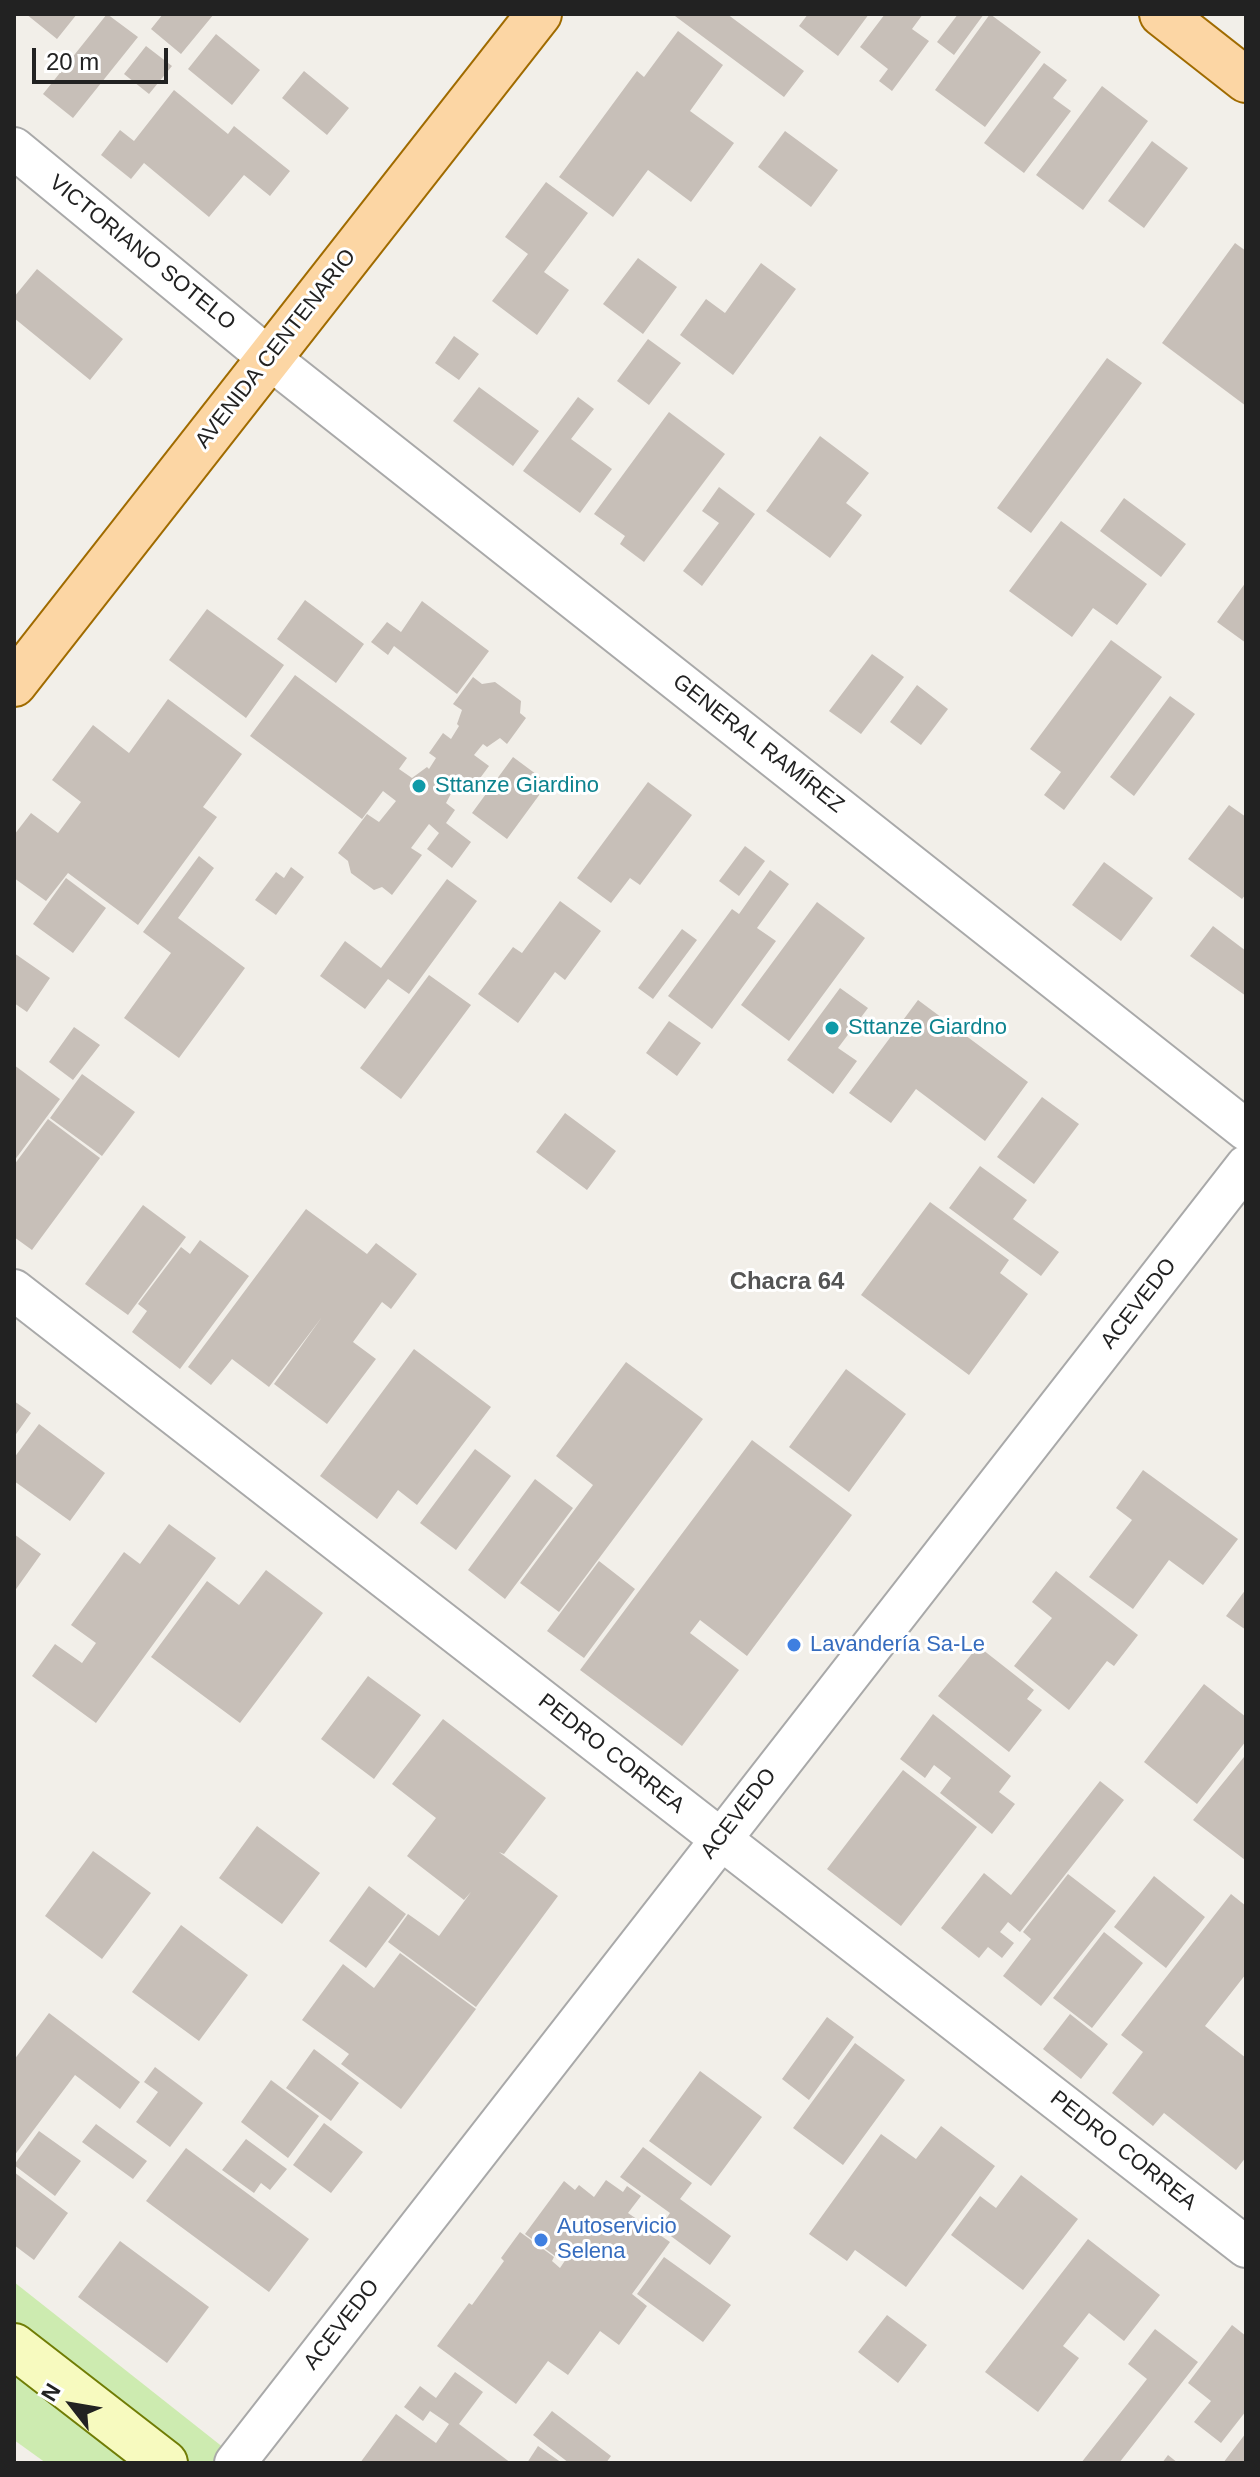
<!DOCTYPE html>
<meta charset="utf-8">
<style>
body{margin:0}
#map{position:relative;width:1260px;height:2477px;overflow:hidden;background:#f2efe9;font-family:Helvetica,sans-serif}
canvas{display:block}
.frame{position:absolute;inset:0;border:16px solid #222;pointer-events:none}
.north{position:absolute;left:32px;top:2365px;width:80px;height:80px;-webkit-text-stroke:6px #fff;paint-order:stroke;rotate:301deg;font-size:22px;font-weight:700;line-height:32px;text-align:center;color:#222}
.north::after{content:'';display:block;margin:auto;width:28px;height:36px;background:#222;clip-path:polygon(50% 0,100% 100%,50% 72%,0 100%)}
.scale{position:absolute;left:32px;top:48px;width:136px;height:36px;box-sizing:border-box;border:4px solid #222;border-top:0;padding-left:10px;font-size:24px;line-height:28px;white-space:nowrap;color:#222;-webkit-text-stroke:6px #fff;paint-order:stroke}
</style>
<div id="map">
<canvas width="1260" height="2477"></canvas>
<div class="frame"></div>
<div class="north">N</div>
<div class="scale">20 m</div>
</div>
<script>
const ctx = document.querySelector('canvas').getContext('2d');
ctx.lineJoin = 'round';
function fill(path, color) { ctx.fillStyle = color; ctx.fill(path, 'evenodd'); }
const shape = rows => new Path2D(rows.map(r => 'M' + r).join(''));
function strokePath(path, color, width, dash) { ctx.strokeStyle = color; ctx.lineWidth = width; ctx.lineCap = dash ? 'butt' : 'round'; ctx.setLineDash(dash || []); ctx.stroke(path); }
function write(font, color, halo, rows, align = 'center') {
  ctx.font = font + ' Helvetica,sans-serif'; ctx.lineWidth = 6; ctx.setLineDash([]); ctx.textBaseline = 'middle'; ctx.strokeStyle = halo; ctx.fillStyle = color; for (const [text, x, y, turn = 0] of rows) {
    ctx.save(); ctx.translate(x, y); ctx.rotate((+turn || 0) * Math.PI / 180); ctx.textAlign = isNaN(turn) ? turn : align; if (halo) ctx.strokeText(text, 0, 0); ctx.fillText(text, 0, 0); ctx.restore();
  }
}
fill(shape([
 [14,2282,243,2463,46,2463,14,2440]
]), '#cdebb0');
fill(shape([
 [26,14,77,14,57,39],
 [107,14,138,37,73,118,43,94],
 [163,14,214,14,181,54,151,29],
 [676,14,727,14,804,71,784,97,675,16],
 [808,14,869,14,838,56,799,26],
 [885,14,923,14,912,29,929,41,892,91,879,81,888,69,860,47],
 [958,14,984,14,954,55,937,42],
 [990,14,1041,52,985,127,935,90],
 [678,31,723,65,690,111,734,143,691,202,648,170,613,217,559,177,637,71,644,77],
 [216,34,260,70,232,105,188,69],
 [146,46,172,66,149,94,124,74],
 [1044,63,1067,80,1053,98,1071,111,1024,173,984,143],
 [304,71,349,108,327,135,282,98],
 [1102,86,1148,121,1083,210,1036,175],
 [174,90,228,134,234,126,290,171,270,196,244,175,209,217,144,163,131,179,101,155,120,130,134,141],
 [785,131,838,170,811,207,758,167],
 [1152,141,1188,168,1144,228,1108,201],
 [546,182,588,213,544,272,569,290,537,335,492,301,528,254,505,237],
 [1235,243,1246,251,1246,406,1162,343],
 [638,258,677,287,643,334,603,304],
 [761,263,796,289,733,375,680,335,706,299,725,313],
 [37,269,123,339,90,380,14,318,14,297],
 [454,336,479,354,459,380,435,363],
 [648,339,681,363,649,405,617,381],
 [1107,358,1142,383,1031,533,997,508],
 [479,387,539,431,513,466,453,421],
 [578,397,594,409,571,439,612,469,580,513,523,471],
 [669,412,725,454,644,562,620,544,625,536,594,514],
 [820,436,869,473,846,503,862,515,830,558,766,511],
 [719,487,755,514,702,586,683,571,719,523,702,511],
 [1124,498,1186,544,1161,577,1100,531],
 [1061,521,1147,584,1117,625,1093,608,1072,637,1009,591],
 [1246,582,1246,643,1217,622],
 [305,600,364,644,336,683,277,639],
 [422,601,489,651,457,694,394,646,388,655,371,642,387,622,401,632],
 [207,609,284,665,246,718,169,660],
 [1111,640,1162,677,1064,810,1044,795,1061,772,1030,749],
 [872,654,904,677,861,734,829,711],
 [295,675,407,758,399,769,412,778,427,767,429,769,436,758,429,753,443,733,451,739,459,726,457,724,462,710,453,704,473,677,482,684,495,682,521,701,520,713,526,718,507,744,500,738,487,747,483,744,474,755,489,766,475,785,459,774,451,785,454,788,446,803,455,810,446,823,471,842,452,868,427,849,439,833,429,824,411,848,422,855,392,895,382,887,374,890,351,873,348,861,338,853,367,814,379,822,396,801,383,791,362,819,250,736],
 [917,685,948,709,921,745,890,722],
 [1170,696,1195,714,1134,796,1110,777],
 [168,699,242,754,203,807,217,817,138,925,68,873,46,901,14,878,14,835,31,813,58,833,81,802,52,780,93,725,129,753],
 [513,757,548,783,507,839,472,813],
 [648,782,692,815,640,885,630,878,611,903,577,878],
 [1229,805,1246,817,1246,894,1242,899,1188,859],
 [745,846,765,861,739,896,719,881],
 [199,856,214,868,178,918,245,968,179,1058,124,1018,171,953,143,932],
 [1104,862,1153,898,1121,941,1072,905],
 [291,867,304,877,276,915,255,900,276,872,284,878],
 [770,870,789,884,757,928,776,941,712,1029,668,996,732,909,739,914],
 [66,878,106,908,73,953,33,924],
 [447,879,477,901,409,994,388,979,365,1009,320,976,345,941,381,968],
 [560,901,601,931,565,980,555,972,518,1023,478,994,513,947,522,953],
 [817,902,865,938,789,1041,741,1005],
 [1213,926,1246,951,1246,996,1190,956],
 [682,929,697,940,653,999,638,988],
 [14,953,50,978,27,1012,14,1003],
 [429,975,471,1005,401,1099,360,1068],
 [840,988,868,1008,838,1048,857,1061,833,1094,787,1060],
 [918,1000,1028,1082,985,1141,916,1089,891,1123,849,1093],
 [669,1021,701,1043,677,1076,646,1053],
 [74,1027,100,1045,73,1080,49,1062],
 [14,1065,60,1099,14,1161],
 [82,1074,135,1112,102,1156,50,1118],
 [1042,1097,1079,1124,1034,1184,997,1157],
 [565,1113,616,1151,587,1190,536,1152],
 [48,1119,100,1158,32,1250,14,1237,14,1165],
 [980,1166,1027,1200,1013,1219,1059,1252,1041,1276,949,1208],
 [930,1202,1009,1260,1000,1273,1028,1294,969,1375,861,1295],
 [143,1205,186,1237,128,1315,85,1284],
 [306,1209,367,1254,376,1243,417,1274,391,1309,382,1302,353,1342,376,1359,327,1424,274,1384,322,1317,269,1387,232,1359,211,1385,188,1367],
 [200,1240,249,1276,180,1369,132,1332,147,1311,138,1304,181,1247,190,1254],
 [414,1349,491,1407,417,1505,398,1490,377,1519,320,1476],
 [626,1362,703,1419,559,1612,520,1583,593,1485,556,1456],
 [846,1369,906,1414,849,1492,789,1447],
 [14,1401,31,1413,14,1437],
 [39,1424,105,1473,70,1521,14,1481,14,1458],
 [752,1440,852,1515,747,1656,700,1620,690,1633,739,1670,682,1746,580,1670],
 [475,1449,511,1476,456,1550,420,1523],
 [1143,1470,1238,1539,1203,1585,1169,1560,1133,1609,1089,1577,1132,1520,1116,1508],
 [535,1479,573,1508,505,1599,468,1570],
 [169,1524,216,1558,96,1723,32,1676,55,1644,82,1663,96,1643,71,1625,124,1552,140,1564],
 [14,1534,41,1554,14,1592],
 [599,1561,635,1589,584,1658,547,1631],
 [266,1570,323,1613,240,1723,151,1657,207,1581,239,1605],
 [1056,1571,1138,1635,1114,1666,1107,1661,1069,1710,1014,1666,1052,1618,1032,1602],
 [1246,1589,1246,1630,1226,1616],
 [978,1646,1034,1690,1027,1699,1042,1710,1009,1752,938,1696],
 [368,1676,421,1715,374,1779,321,1739],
 [1204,1684,1246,1717,1246,1741,1197,1804,1144,1762],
 [933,1714,1011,1776,999,1792,1015,1804,992,1834,940,1793,951,1778,934,1765,925,1778,900,1759],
 [443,1719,546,1798,504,1854,499,1852,558,1896,476,2007,388,1942,408,1914,439,1936,471,1892,464,1900,407,1856,436,1818,392,1784],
 [1244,1757,1246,1758,1245,1860,1193,1820],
 [903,1770,977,1827,901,1926,827,1869],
 [1100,1781,1124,1800,1020,1932,1008,1922,1000,1932,1014,1943,1002,1958,988,1947,979,1958,941,1928,984,1873,1011,1895],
 [257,1826,320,1873,282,1924,219,1878],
 [93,1851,151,1893,102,1959,45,1916],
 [1068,1874,1116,1911,1041,2006,1003,1976,1031,1939,1023,1932],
 [1154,1876,1205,1917,1166,1968,1114,1927],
 [369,1886,406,1914,366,1968,329,1941],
 [1231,1894,1246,1906,1246,1974,1205,2026,1246,2058,1246,2157,1236,2170,1164,2113,1153,2126,1112,2093,1143,2052,1121,2035],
 [181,1925,248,1975,199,2041,132,1992],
 [1104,1932,1143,1963,1092,2028,1053,1998],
 [400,1953,476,2009,401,2109,341,2064,349,2054,302,2020,343,1964,374,1988],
 [49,2013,140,2082,120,2109,75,2075,14,2156,14,2060],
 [1070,2014,1108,2044,1081,2079,1043,2049],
 [827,2017,854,2037,809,2100,782,2079],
 [855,2043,905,2080,843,2165,793,2128],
 [314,2049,359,2083,331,2121,286,2088],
 [155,2067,203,2103,170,2147,136,2122,158,2092,144,2082],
 [700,2071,762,2117,711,2186,649,2141],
 [271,2080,319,2116,288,2158,241,2122],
 [324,2123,363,2152,331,2193,293,2165],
 [96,2124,147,2161,133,2179,82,2142],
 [941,2126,995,2166,906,2287,855,2250,847,2261,809,2234,881,2134,916,2159],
 [39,2131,81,2161,55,2196,14,2165],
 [246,2139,287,2169,270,2190,261,2183,254,2193,222,2170],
 [643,2147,692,2183,680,2199,731,2236,710,2265,660,2228,670,2213,620,2177],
 [186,2148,309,2239,269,2292,146,2201],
 [14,2172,68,2213,34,2260,14,2245],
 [1021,2175,1078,2219,1023,2290,951,2235,980,2196,996,2208],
 [606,2180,623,2192,627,2186,641,2196,628,2213,670,2242,632,2294,647,2306,619,2345,600,2331,568,2375,548,2361,516,2404,437,2346,469,2303,472,2305,504,2261,501,2258,520,2232,554,2257,552,2261,560,2268,572,2250,563,2243,555,2256,525,2234,564,2181,575,2190,579,2185,594,2197],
 [1088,2239,1160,2295,1124,2341,1089,2313,1063,2346,1079,2358,1038,2412,985,2372],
 [120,2241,209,2307,167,2363,78,2297],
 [664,2257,731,2305,703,2342,637,2294],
 [887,2315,927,2345,898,2383,858,2352],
 [1232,2325,1246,2336,1246,2411,1221,2443,1194,2422,1211,2401,1188,2383],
 [1155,2329,1198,2362,1119,2463,1081,2463,1147,2379,1128,2364],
 [455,2372,483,2392,459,2424,511,2463,360,2463,396,2414,436,2443,449,2424,430,2411,423,2421,404,2407,420,2386,436,2398],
 [552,2411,611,2456,606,2463,569,2463,533,2435],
 [1246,2433,1246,2463,1223,2463],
 [538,2446,562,2463,527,2463],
 [1168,2455,1178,2463,1162,2463]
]), '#c7bfb8');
const street = shape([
 [14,148,269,358,1246,1130],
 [14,1290,1246,2247],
 [235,2463,1246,1166]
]);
const secondary = shape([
 [14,2346,165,2463]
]);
const primary = shape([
 [1162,14,1246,80],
 [14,684,539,14]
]);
strokePath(street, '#a9a9a9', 44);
strokePath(secondary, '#707d05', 48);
strokePath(primary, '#a06b00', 48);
strokePath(street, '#fff', 40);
strokePath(secondary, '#f7fabf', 44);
strokePath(primary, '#fcd6a4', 44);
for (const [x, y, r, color] of [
 [419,786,8,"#0f9aa8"],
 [832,1028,8,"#0f9aa8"],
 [794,1645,8,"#3f7fe0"],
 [541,2240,8,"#3f7fe0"]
]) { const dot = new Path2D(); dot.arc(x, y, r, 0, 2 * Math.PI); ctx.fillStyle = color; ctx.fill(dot); strokePath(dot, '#fff', 3); }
write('22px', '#222', '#fff', [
 ["VICTORIANO SOTELO",142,253,39],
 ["AVENIDA CENTENARIO",276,349,-52],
 ["GENERAL RAMÍREZ",758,744,38],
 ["ACEVEDO",1139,1304,-52],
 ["PEDRO CORREA",611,1754,38],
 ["ACEVEDO",739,1814,-52],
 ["PEDRO CORREA",1123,2151,38],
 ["ACEVEDO",342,2325,-52]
]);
write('22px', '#0d838f', '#fff', [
 ["Sttanze Giardino",435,786],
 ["Sttanze Giardno",848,1028]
], 'left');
write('22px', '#366cbe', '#fff', [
 ["Lavandería Sa-Le",810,1645],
 ["Autoservicio",557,2227],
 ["Selena",557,2252]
], 'left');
write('bold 24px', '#555', '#fff', [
 ["Chacra 64",787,1282]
]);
</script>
